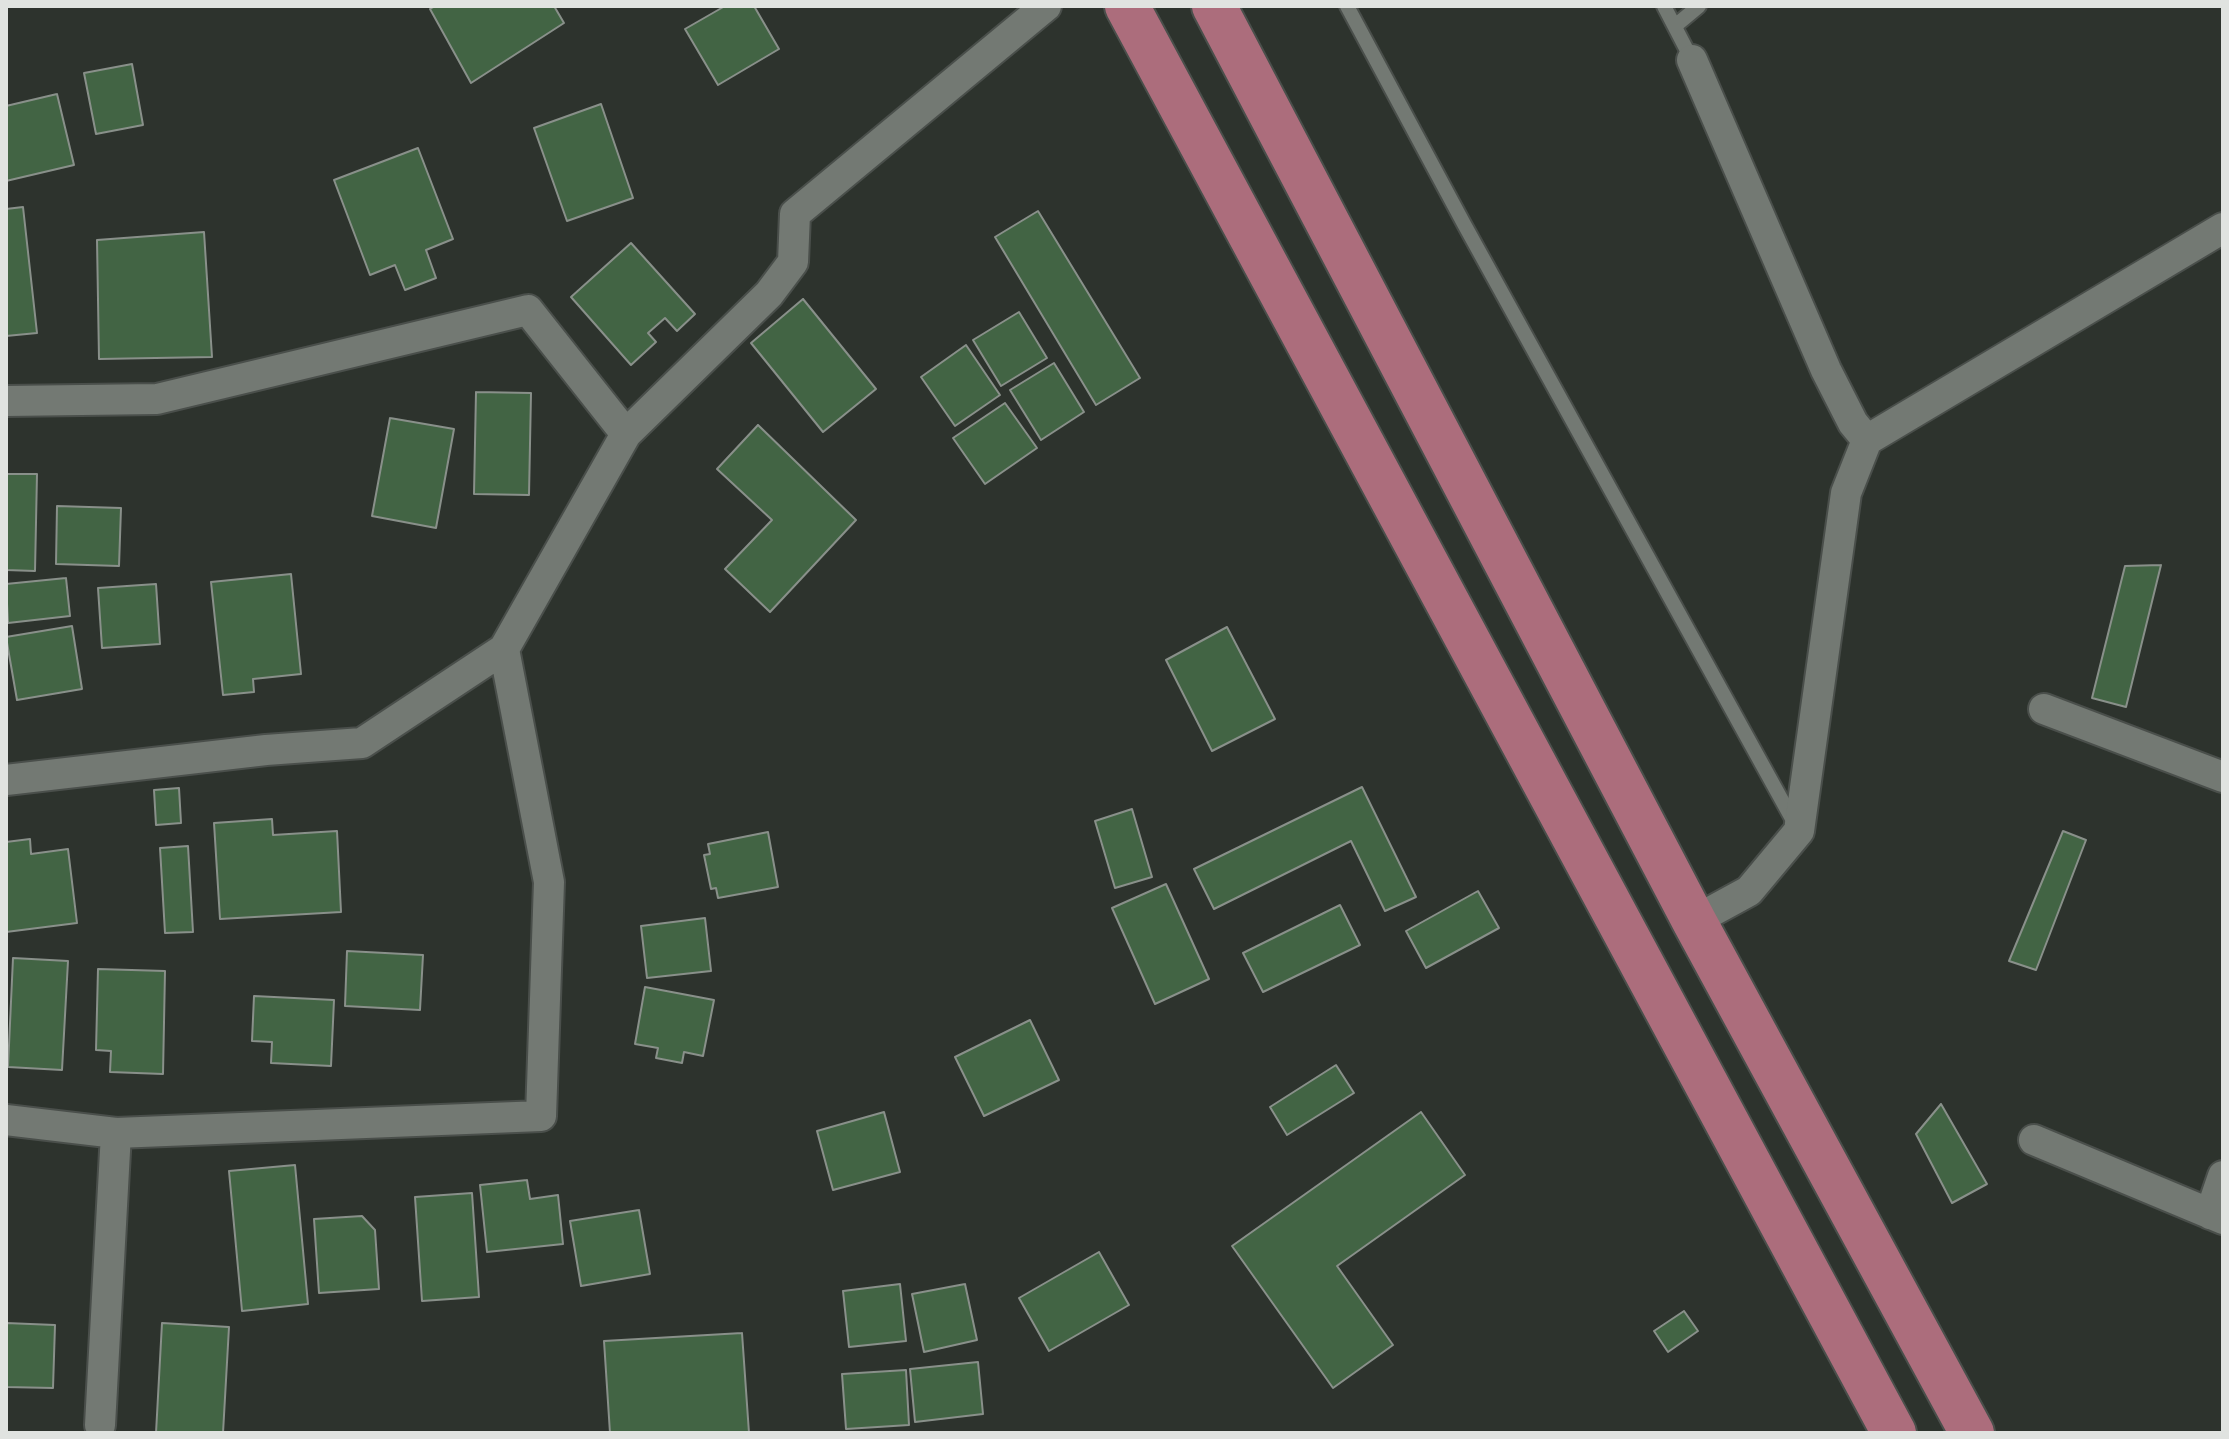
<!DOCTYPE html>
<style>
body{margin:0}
#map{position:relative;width:2229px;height:1439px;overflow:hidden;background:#2d332d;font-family:Arial,sans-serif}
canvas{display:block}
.frame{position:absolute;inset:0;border:8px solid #e0e3e0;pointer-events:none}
</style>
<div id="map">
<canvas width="2229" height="1439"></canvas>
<div class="frame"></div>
</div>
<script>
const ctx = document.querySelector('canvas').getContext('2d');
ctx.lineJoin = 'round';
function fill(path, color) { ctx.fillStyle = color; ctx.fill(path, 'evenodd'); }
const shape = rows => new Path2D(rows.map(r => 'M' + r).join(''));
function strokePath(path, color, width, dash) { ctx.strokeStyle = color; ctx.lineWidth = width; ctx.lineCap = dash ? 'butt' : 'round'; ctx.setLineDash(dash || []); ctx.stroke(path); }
const building = shape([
 [435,6,554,6,564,23,471,83,430,9,435,6],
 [725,6,754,6,779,49,718,85,685,29,725,6],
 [132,64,143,125,96,134,84,73,132,64],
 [57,94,74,165,6,181,6,106,57,94],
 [601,104,633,198,567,221,534,128,601,104],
 [418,148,453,239,426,250,436,278,405,290,395,265,370,275,334,180,418,148],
 [23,207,37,333,6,336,6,209,23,207],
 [1038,211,1140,378,1096,405,995,237,1038,211],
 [204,232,212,357,99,359,97,240,204,232],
 [631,243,695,314,677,331,665,318,648,333,656,342,631,365,571,297,631,243],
 [803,299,876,389,823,432,751,343,803,299],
 [1019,312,1047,358,1001,386,973,340,1019,312],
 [966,345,1000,395,955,426,921,377,966,345],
 [1054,363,1084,412,1041,440,1010,390,1054,363],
 [476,392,531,393,529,495,474,494,476,392],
 [1005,403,1037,448,985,484,953,438,1005,403],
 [390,418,454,429,436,528,372,516,390,418],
 [758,425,856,520,770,612,725,569,772,520,717,469,758,425],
 [6,474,37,474,35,571,6,570,6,474],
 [57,506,121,508,119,566,56,564,57,506],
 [2161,565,2126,707,2092,698,2125,566,2161,565],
 [291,574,301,674,253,679,254,692,223,695,211,582,291,574],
 [66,578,70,616,8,623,6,584,66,578],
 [156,584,160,644,102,648,98,588,156,584],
 [72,626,82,689,17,700,6,637,72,626],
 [1227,627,1275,719,1212,751,1166,660,1227,627],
 [1362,787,1416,897,1385,911,1351,841,1214,909,1194,869,1362,787],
 [179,788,181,823,156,825,154,790,179,788],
 [1132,809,1152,877,1115,888,1095,821,1132,809],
 [272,819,273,835,337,831,341,912,220,919,214,823,272,819],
 [2063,831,2086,840,2036,970,2009,961,2063,831],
 [768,832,778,887,718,898,716,888,711,889,704,855,710,854,708,844,768,832],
 [30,839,31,854,68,849,77,923,6,932,6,842,30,839],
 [188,846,193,932,165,933,160,848,188,846],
 [1166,884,1209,979,1155,1004,1112,908,1166,884],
 [1478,891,1499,928,1426,968,1406,931,1478,891],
 [1340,905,1360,945,1263,992,1243,953,1340,905],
 [705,918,711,971,647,978,641,926,705,918],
 [347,951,423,955,420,1010,345,1006,347,951],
 [13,958,68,961,62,1070,8,1067,13,958],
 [98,969,165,971,163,1074,110,1072,111,1051,96,1050,98,969],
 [645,987,714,1000,703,1056,684,1052,682,1063,656,1058,658,1048,635,1044,645,987],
 [254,996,334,1000,331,1066,271,1063,272,1042,252,1041,254,996],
 [1030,1020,1059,1080,984,1116,955,1057,1030,1020],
 [1336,1065,1354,1093,1287,1135,1270,1107,1336,1065],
 [1941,1104,1987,1184,1952,1203,1916,1134,1941,1104],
 [884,1112,900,1172,833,1190,817,1131,884,1112],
 [1421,1112,1465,1175,1337,1266,1393,1345,1333,1388,1232,1246,1421,1112],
 [295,1165,308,1304,242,1311,229,1171,295,1165],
 [527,1180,530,1199,558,1195,563,1244,487,1252,480,1185,527,1180],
 [472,1193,479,1297,422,1301,415,1197,472,1193],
 [639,1210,650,1274,581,1286,570,1221,639,1210],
 [362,1216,375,1230,379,1289,319,1293,314,1219,362,1216],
 [1099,1252,1129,1305,1049,1351,1019,1298,1099,1252],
 [900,1284,906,1341,849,1347,843,1291,900,1284],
 [965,1284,977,1340,924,1352,912,1294,965,1284],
 [1684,1311,1698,1331,1668,1352,1654,1331,1684,1311],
 [6,1323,55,1325,53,1388,6,1387,6,1323],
 [162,1323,229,1327,223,1433,156,1433,162,1323],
 [742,1333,749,1433,610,1433,604,1341,742,1333],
 [978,1362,983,1414,915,1422,910,1369,978,1362],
 [906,1370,909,1425,846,1429,842,1374,906,1370]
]);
fill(building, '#426444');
strokePath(building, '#89908a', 2);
const lane = shape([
 [1347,6,1464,224,1795,824],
 [1664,6,1692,60],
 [1675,26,1699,6]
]);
const street = shape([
 [1692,60,1826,370,1853,423,1867,440,1846,493,1799,831,1749,891,1694,921],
 [6,401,157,399,528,310,626,434,504,649],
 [626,434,769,294,793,262,795,214,1046,6],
 [1867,440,2223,228],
 [2044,709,2223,777],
 [6,780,266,750,362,743,504,649,549,882,541,1116,116,1133,6,1120],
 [2034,1140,2223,1219],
 [2210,1214,2223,1176],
 [100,1425,116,1133]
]);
const primary = shape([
 [1127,6,1894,1433],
 [1214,6,1694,921,1972,1433]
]);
strokePath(lane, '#4a4f4b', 18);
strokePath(street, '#4a4f4b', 34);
strokePath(primary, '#4a4f4b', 48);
strokePath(lane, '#737973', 14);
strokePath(street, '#737973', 30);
strokePath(primary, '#ac6d7c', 44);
</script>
